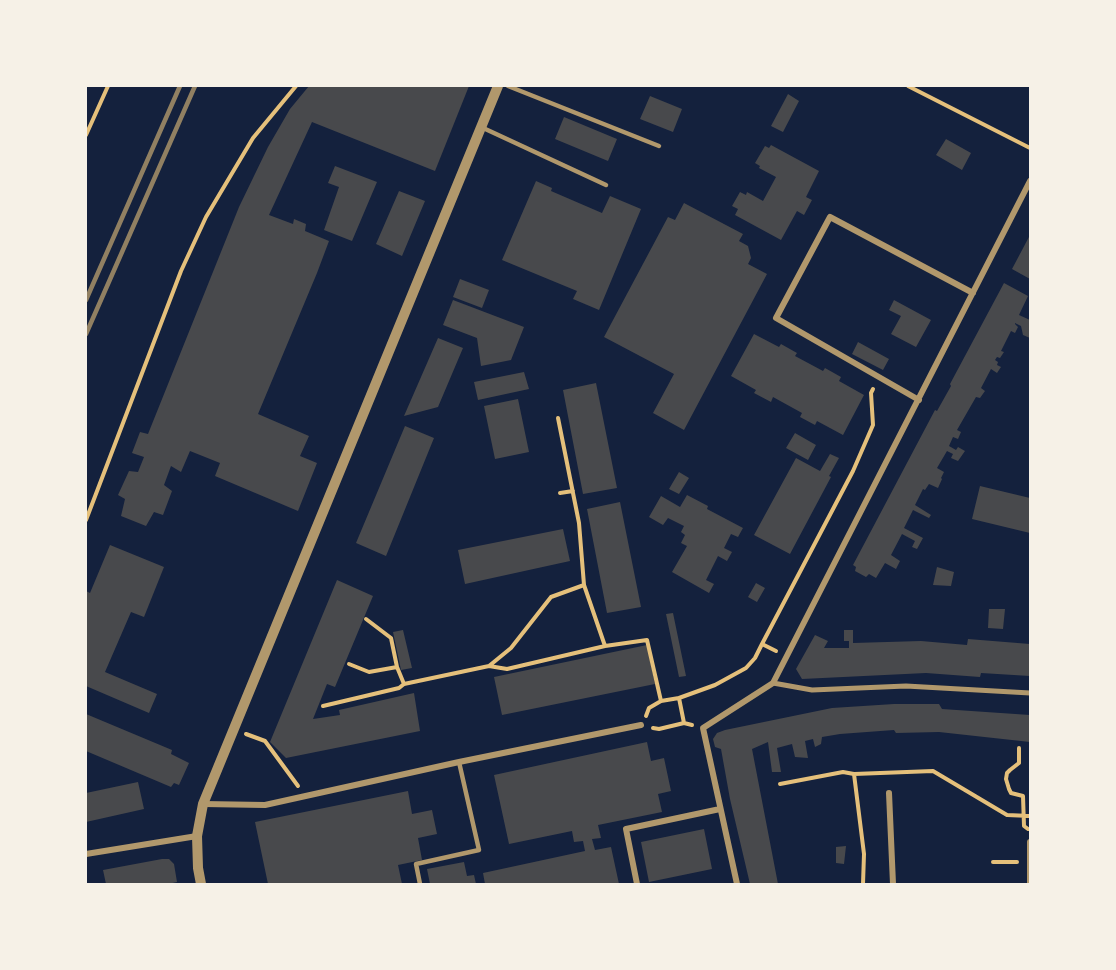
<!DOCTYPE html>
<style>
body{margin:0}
#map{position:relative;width:1116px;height:970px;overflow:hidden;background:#14213d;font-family:"Exo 2",sans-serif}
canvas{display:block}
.frame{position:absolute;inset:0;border:87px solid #f6f1e7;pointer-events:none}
</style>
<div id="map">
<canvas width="1116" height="970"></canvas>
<div class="frame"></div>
</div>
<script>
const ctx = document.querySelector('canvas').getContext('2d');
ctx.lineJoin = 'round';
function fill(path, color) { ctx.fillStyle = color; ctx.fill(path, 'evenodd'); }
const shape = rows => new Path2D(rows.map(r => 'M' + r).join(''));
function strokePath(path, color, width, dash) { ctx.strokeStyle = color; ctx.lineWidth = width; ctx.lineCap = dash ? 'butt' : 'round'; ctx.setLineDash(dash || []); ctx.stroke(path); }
fill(shape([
 [309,86,469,86,435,171,312,122,269,215,293,224,294,219,306,224,305,231,329,241,317,273,258,414,309,436,300,456,317,463,298,511,215,476,220,463,190,451,181,472,171,466,164,485,172,491,163,515,154,512,146,526,121,516,125,499,118,495,129,471,138,472,144,457,132,453,140,432,148,434,239,207,268,147,290,109],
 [788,94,799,101,783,132,771,126],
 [650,96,682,109,673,132,640,119],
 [564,117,617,139,608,161,555,139],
 [946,139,971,153,962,170,936,155],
 [771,145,819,171,806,197,812,200,804,215,797,211,781,240,735,215,738,209,732,206,740,192,746,195,747,192,763,201,776,177,759,168,760,166,755,163,765,146,769,148],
 [335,166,377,182,352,241,324,230,339,187,328,183],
 [536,181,552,188,551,191,602,213,610,196,641,209,599,310,573,299,577,291,502,260],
 [399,191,425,201,402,256,376,244],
 [684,203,743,234,739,241,748,246,751,258,748,264,767,274,684,430,653,413,674,374,604,337,668,217,675,220],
 [1030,235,1030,279,1012,269],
 [460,279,489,290,482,308,453,297],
 [1004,283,1028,296,1019,315,1030,320,1030,338,1023,335,1021,326,1015,323,1015,324,1018,327,1015,333,1011,331,1001,351,1004,352,1000,358,997,357,995,360,998,362,997,365,1001,367,997,373,991,369,981,388,985,391,980,398,976,397,957,430,961,432,958,439,953,437,949,446,956,450,958,447,965,451,958,461,951,458,953,454,947,451,937,468,944,472,941,478,942,479,938,488,929,484,925,490,923,489,915,505,931,515,929,518,913,510,904,528,923,538,917,549,912,547,915,541,902,534,891,555,900,561,896,569,885,563,876,578,869,574,866,577,855,571,856,567,853,565,935,410,937,411,951,386,950,384],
 [453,300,524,327,511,360,481,366,477,338,443,325],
 [894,300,931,320,916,347,891,334,901,316,889,310],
 [754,334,779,347,781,344,797,353,795,356,823,371,825,368,841,377,839,381,864,395,843,435,817,421,815,425,800,417,802,413,773,397,771,402,754,393,756,390,731,376],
 [438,338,463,348,438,407,404,416],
 [858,342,889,359,883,370,852,354],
 [524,372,529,389,478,400,474,382],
 [596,383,617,488,583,494,563,390],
 [518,399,529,452,495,459,484,406],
 [405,426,434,438,386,556,356,543],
 [795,433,816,445,808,460,786,448],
 [830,454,839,458,829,476,831,477,790,554,754,535,796,458,820,471],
 [679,472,689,478,679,494,669,489],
 [980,486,1030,498,1030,533,972,519],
 [687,495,708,506,707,509,743,528,738,537,731,534,724,548,732,552,727,561,718,556,706,580,714,584,709,593,672,572,687,546,681,543,685,535,681,532,684,526,668,518,663,525,649,517,661,496,680,507],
 [620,502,641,607,607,613,587,509],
 [563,529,570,561,465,584,458,550],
 [110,545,164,567,144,617,131,612,105,672,157,694,149,713,86,686,86,591,90,593],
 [937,567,954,572,951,586,933,585],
 [337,580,373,596,335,687,327,684,313,719,340,715,339,710,414,693,420,731,286,758,270,742],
 [756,583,765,588,757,602,748,597],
 [989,609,1005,609,1003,629,988,628],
 [673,613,686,676,679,677,666,614],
 [403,630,412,668,401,670,393,632],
 [844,630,853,630,853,643,921,641,967,645,968,639,1030,644,1030,676,981,673,980,677,926,673,802,679,796,669,815,635,828,641,824,648,849,648,849,641,844,641],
 [647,645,655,684,502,715,494,677],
 [894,704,939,704,942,709,1030,715,1030,742,939,732,896,733,894,730,840,734,822,737,821,744,815,747,813,739,805,741,808,758,795,757,792,744,777,748,781,772,772,772,768,742,752,749,778,884,750,884,730,799,721,749,715,747,713,739,717,733,725,730,832,708],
 [86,714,172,750,171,754,189,763,179,785,174,783,171,787,86,751],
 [647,742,651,761,664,758,671,791,658,794,662,812,598,825,601,838,592,839,595,850,611,847,619,884,485,884,483,873,585,851,583,841,574,842,572,831,509,844,494,775],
 [138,782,144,809,86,822,86,793],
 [408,791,412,814,432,810,437,834,418,838,422,860,398,865,402,884,268,884,255,822],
 [704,829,712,869,649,882,641,842],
 [846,846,844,864,836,863,836,847],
 [162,859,169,859,174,864,177,882,168,884,106,884,103,870],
 [464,862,467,876,474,875,476,884,430,884,427,869]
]), '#48494c');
strokePath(shape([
 [908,86,1030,148],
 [86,135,108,86],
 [558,418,579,523,584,585],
 [560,493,573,491],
 [86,520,181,271,206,217,253,138,296,86],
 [366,619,391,638,397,667],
 [762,644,853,471,873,425,871,393,873,389],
 [349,664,369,672,397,667,404,684],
 [489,666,507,669,605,646],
 [679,698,715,685,746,668,755,658,762,644,776,651],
 [661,701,679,698,684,723],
 [323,706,399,688,404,684,489,666,511,648,551,597,584,585,605,646,647,640,661,701,649,708,646,716],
 [653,728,659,729,684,723,692,725],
 [246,734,265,741,298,786],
 [1019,748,1019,763,1010,770,1007,773,1006,779,1009,789,1011,793,1023,796,1024,826,1028,829],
 [854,774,864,854,863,884],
 [780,784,843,772,854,774,933,771,1007,815,1030,816],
 [993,862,1017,862]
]), '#e5c07b', 4);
strokePath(shape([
 [508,86,659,146],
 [481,127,606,185],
 [420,884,416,864,479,850,459,762]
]), '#b1986c', 4.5);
strokePath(shape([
 [773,683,812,690,906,686,1030,693]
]), '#b1986c', 5);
strokePath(shape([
 [919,400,776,318,830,217,973,293],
 [889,793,893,884],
 [203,804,265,805,459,762,641,725],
 [86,854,197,836],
 [637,884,626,829,720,809],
 [737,884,703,728,773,683,1030,181],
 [1030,884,1030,842]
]), '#b1986c', 6);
strokePath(shape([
 [201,884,198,868,197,836,203,804,498,86]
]), '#b1986c', 10);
strokePath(shape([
 [86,300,180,86],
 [86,334,195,86]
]), '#918062', 4.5);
</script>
